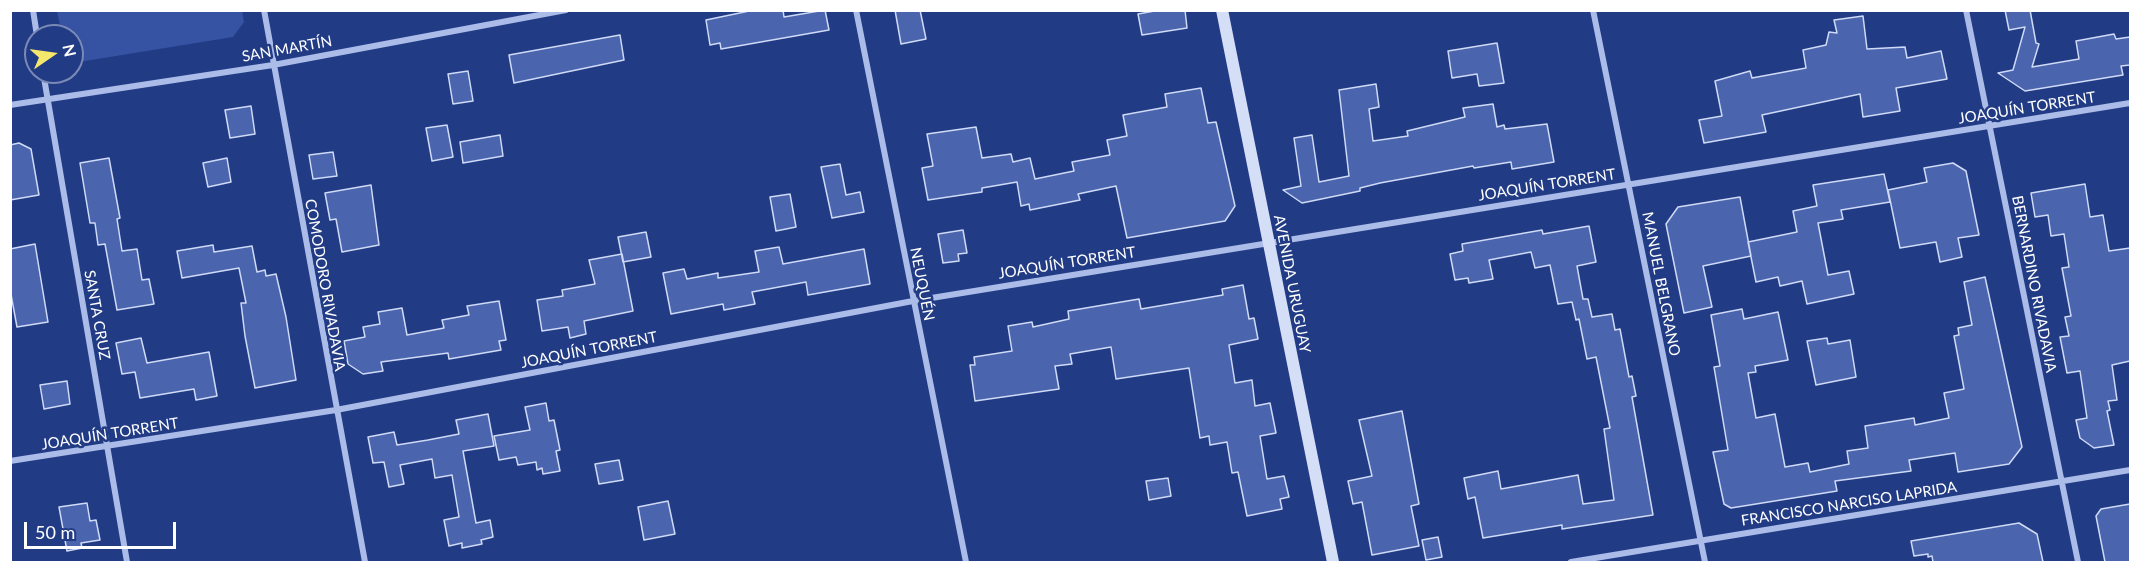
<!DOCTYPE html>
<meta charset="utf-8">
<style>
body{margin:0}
#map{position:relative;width:2141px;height:573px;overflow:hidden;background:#223b85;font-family:Lato,sans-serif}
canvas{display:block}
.frame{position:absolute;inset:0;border:12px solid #fff;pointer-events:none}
.north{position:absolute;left:24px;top:24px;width:60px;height:60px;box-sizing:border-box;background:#223b85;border:2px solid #7a89b6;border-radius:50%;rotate:77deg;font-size:16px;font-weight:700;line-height:24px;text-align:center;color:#fff}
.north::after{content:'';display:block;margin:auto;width:21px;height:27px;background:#f5e76c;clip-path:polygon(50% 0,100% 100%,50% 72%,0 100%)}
.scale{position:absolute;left:24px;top:522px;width:152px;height:27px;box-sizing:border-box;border:3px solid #fff;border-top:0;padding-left:8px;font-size:18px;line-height:21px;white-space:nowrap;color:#fff;-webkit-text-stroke:4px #223b85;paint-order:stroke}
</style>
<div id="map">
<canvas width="2141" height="573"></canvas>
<div class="frame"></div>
<div class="north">N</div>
<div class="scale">50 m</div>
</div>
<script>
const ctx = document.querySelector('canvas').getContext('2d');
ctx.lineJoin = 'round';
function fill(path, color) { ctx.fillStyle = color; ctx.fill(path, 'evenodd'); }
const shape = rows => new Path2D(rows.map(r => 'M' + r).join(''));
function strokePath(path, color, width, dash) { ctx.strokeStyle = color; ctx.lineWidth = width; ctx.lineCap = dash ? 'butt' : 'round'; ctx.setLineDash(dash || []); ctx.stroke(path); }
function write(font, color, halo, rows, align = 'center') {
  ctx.font = font + ' Lato,sans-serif'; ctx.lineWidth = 5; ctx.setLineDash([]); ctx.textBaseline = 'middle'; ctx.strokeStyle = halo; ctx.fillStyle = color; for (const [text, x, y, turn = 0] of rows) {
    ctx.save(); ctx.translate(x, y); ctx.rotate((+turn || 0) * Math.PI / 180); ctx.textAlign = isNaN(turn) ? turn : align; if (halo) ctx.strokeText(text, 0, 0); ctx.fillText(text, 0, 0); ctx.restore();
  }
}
fill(shape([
 [57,11,242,11,244,22,233,37,79,62,72,57,72,36,62,36]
]), '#3553a2');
const building = shape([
 [754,10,783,10,784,17,825,10,829,30,721,49,720,43,710,45,706,20,754,10],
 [895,10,920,10,926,39,901,44,895,10],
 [1160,10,1185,10,1187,28,1142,35,1138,14,1160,10],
 [2005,10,2030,10,2036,43,2039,44,2032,67,2079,59,2076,41,2114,34,2116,39,2130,37,2130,65,2121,66,2123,75,2025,91,1998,73,2013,70,2025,27,2009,30,2005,10],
 [1863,16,1867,49,1905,47,1907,58,1941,51,1947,79,1896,88,1900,111,1863,117,1860,94,1762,115,1766,132,1704,143,1699,120,1722,116,1715,81,1750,71,1752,78,1806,68,1803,50,1826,45,1829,32,1837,33,1834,20,1863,16],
 [620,35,624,60,514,83,509,55,620,35],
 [1497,43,1504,83,1479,86,1477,74,1452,78,1448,51,1497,43],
 [468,71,473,101,453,104,448,74,468,71],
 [1376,84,1379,107,1369,109,1373,141,1408,136,1407,131,1465,117,1463,108,1493,104,1497,127,1504,125,1505,129,1547,124,1554,162,1512,169,1511,162,1474,168,1473,166,1380,183,1360,188,1360,191,1302,203,1283,190,1301,186,1294,138,1312,135,1319,182,1349,176,1339,90,1376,84],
 [1201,88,1208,123,1216,122,1235,206,1225,221,1127,238,1116,186,1078,194,1080,200,1030,210,1029,204,1021,206,1017,182,982,188,982,192,928,200,922,168,933,166,927,134,976,127,982,158,1011,154,1013,162,1030,158,1035,179,1074,171,1072,162,1110,155,1107,140,1127,136,1123,115,1167,107,1165,94,1201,88],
 [251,106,255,134,230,138,225,110,251,106],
 [447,125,453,157,432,161,426,128,447,125],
 [500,135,503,156,463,163,460,142,500,135],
 [19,143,31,149,39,195,10,200,10,145,19,143],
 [333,152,337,176,313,179,309,155,333,152],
 [109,158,120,218,117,219,122,251,137,249,142,280,149,279,154,304,117,310,105,244,98,245,95,223,90,223,80,163,109,158],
 [227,158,231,182,208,187,203,163,227,158],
 [1953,163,1966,171,1979,235,1958,238,1962,257,1940,262,1936,242,1900,248,1888,190,1927,182,1924,168,1953,163],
 [840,164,846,195,860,192,864,212,832,218,821,167,840,164],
 [1884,174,1890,202,1841,210,1843,219,1818,223,1828,275,1849,271,1854,294,1807,304,1802,281,1780,286,1778,277,1756,282,1748,242,1797,232,1793,211,1817,206,1813,185,1884,174],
 [2085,184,2090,217,2103,215,2109,251,2130,248,2130,361,2112,365,2117,400,2108,401,2110,410,2107,411,2114,445,2094,448,2080,438,2076,420,2087,418,2080,371,2067,373,2060,337,2069,336,2065,317,2071,316,2062,268,2069,267,2064,234,2051,236,2048,215,2035,217,2031,193,2085,184],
 [371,185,379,245,342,252,336,219,330,220,325,193,371,185],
 [790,194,796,227,776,231,770,197,790,194],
 [1740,197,1751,256,1703,266,1712,307,1684,313,1666,224,1678,207,1740,197],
 [1589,226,1596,262,1577,266,1583,299,1588,299,1592,317,1612,314,1615,330,1620,329,1629,377,1632,376,1636,396,1632,397,1653,515,1562,529,1562,525,1483,538,1475,497,1468,499,1464,478,1498,471,1501,489,1578,475,1583,504,1614,500,1604,429,1610,428,1596,357,1587,359,1579,319,1576,320,1572,302,1558,304,1550,265,1535,268,1531,252,1489,260,1493,279,1469,283,1468,278,1455,280,1450,254,1463,251,1462,244,1542,230,1543,234,1589,226],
 [963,230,967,253,958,254,959,261,943,263,938,234,963,230],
 [646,232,651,257,623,262,618,237,646,232],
 [35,244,48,322,17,327,10,289,10,249,35,244],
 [213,245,214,252,252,246,257,272,265,270,266,276,276,274,286,317,296,380,255,388,245,336,241,303,246,303,239,268,182,278,177,251,213,245],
 [779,247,783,264,864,249,870,284,808,295,806,282,752,292,755,304,724,310,723,304,671,314,663,273,684,269,687,279,718,273,718,278,759,272,755,251,779,247],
 [622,254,633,311,584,321,586,334,570,338,568,327,542,331,537,300,563,296,562,290,595,284,589,260,622,254],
 [1985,277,2022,447,2009,464,1958,472,1955,453,1909,460,1911,471,1835,481,1837,491,1731,508,1724,504,1713,452,1728,450,1714,367,1720,366,1711,315,1742,309,1744,319,1778,312,1788,360,1755,366,1756,372,1748,373,1756,418,1775,414,1785,467,1808,463,1810,472,1849,464,1847,451,1868,448,1865,426,1914,418,1915,425,1949,418,1944,393,1964,389,1954,336,1959,335,1958,328,1972,325,1964,282,1985,277],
 [1243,285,1249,319,1254,318,1258,339,1229,345,1235,383,1252,380,1255,406,1270,403,1276,433,1260,436,1267,479,1284,476,1289,497,1280,499,1282,509,1247,516,1238,472,1232,473,1227,442,1210,445,1209,436,1200,438,1189,368,1116,379,1111,347,1070,354,1072,364,1055,366,1059,389,975,401,970,365,975,365,974,357,1012,351,1008,326,1032,322,1033,327,1069,319,1068,311,1139,299,1141,309,1223,295,1222,289,1243,285],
 [499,301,506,340,499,341,501,350,449,359,448,353,381,362,383,371,363,374,348,364,344,341,365,337,363,327,380,324,378,312,402,308,407,335,444,328,442,320,469,315,467,306,499,301],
 [141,338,147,363,209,352,217,396,196,400,194,389,140,398,135,372,122,374,116,343,141,338],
 [1827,338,1828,344,1850,340,1856,377,1816,385,1807,341,1827,338],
 [67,381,70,404,44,409,40,385,67,381],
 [546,403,549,421,554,420,560,450,556,451,560,471,543,474,542,468,537,470,536,462,518,465,516,457,499,460,494,436,530,430,525,407,546,403],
 [1402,411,1419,504,1411,506,1419,546,1372,555,1362,502,1353,504,1348,481,1372,476,1359,420,1402,411],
 [488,414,494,446,463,451,476,523,490,520,493,537,481,540,482,544,462,548,462,543,449,546,444,520,459,517,452,475,435,478,432,459,400,465,404,484,389,487,384,462,373,463,368,437,394,432,397,445,428,440,459,434,456,420,488,414],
 [619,460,623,480,599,484,595,464,619,460],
 [1168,478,1171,496,1149,500,1146,481,1168,478],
 [668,501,675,534,644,540,638,507,668,501],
 [87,503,90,521,96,520,100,540,81,543,82,548,67,551,59,507,87,503],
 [2130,504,2130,562,2105,562,2096,516,2101,509,2130,504],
 [2019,523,2037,534,2043,562,1933,562,1932,556,1928,557,1928,554,1914,556,1911,541,2019,523],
 [1438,537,1442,557,1426,560,1422,540,1438,537]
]);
fill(building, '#4a64ad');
strokePath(building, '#cfdaf7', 1.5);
strokePath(shape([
 [33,10,37,36],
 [264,10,365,562],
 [856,10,966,562],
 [1593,10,1705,562],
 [1966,10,2078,562],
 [43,72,127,562],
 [10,105,273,65,566,10],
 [10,461,336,410,913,301,2130,103],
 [1571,562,2130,470]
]), '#abbce9', 6);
strokePath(shape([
 [1222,10,1333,562]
]), '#d5def7', 12);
write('15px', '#fff', '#223b85', [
 ["SAN MARTÍN",287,49,-10],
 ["JOAQUÍN TORRENT",2027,108,-9],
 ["JOAQUÍN TORRENT",1547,185,-9],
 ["JOAQUÍN TORRENT",1067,263,-9],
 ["NEUQUÉN",922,284,79],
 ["AVENIDA URUGUAY",1292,284,79],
 ["MANUEL BELGRANO",1661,284,79],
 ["BERNARDINO RIVADAVIA",2034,284,79],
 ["COMODORO RIVADAVIA",325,285,80],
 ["SANTA CRUZ",97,315,80],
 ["JOAQUÍN TORRENT",589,350,-11],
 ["JOAQUÍN TORRENT",110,434,-9],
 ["FRANCISCO NARCISO LAPRIDA",1849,504,-9]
]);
</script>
